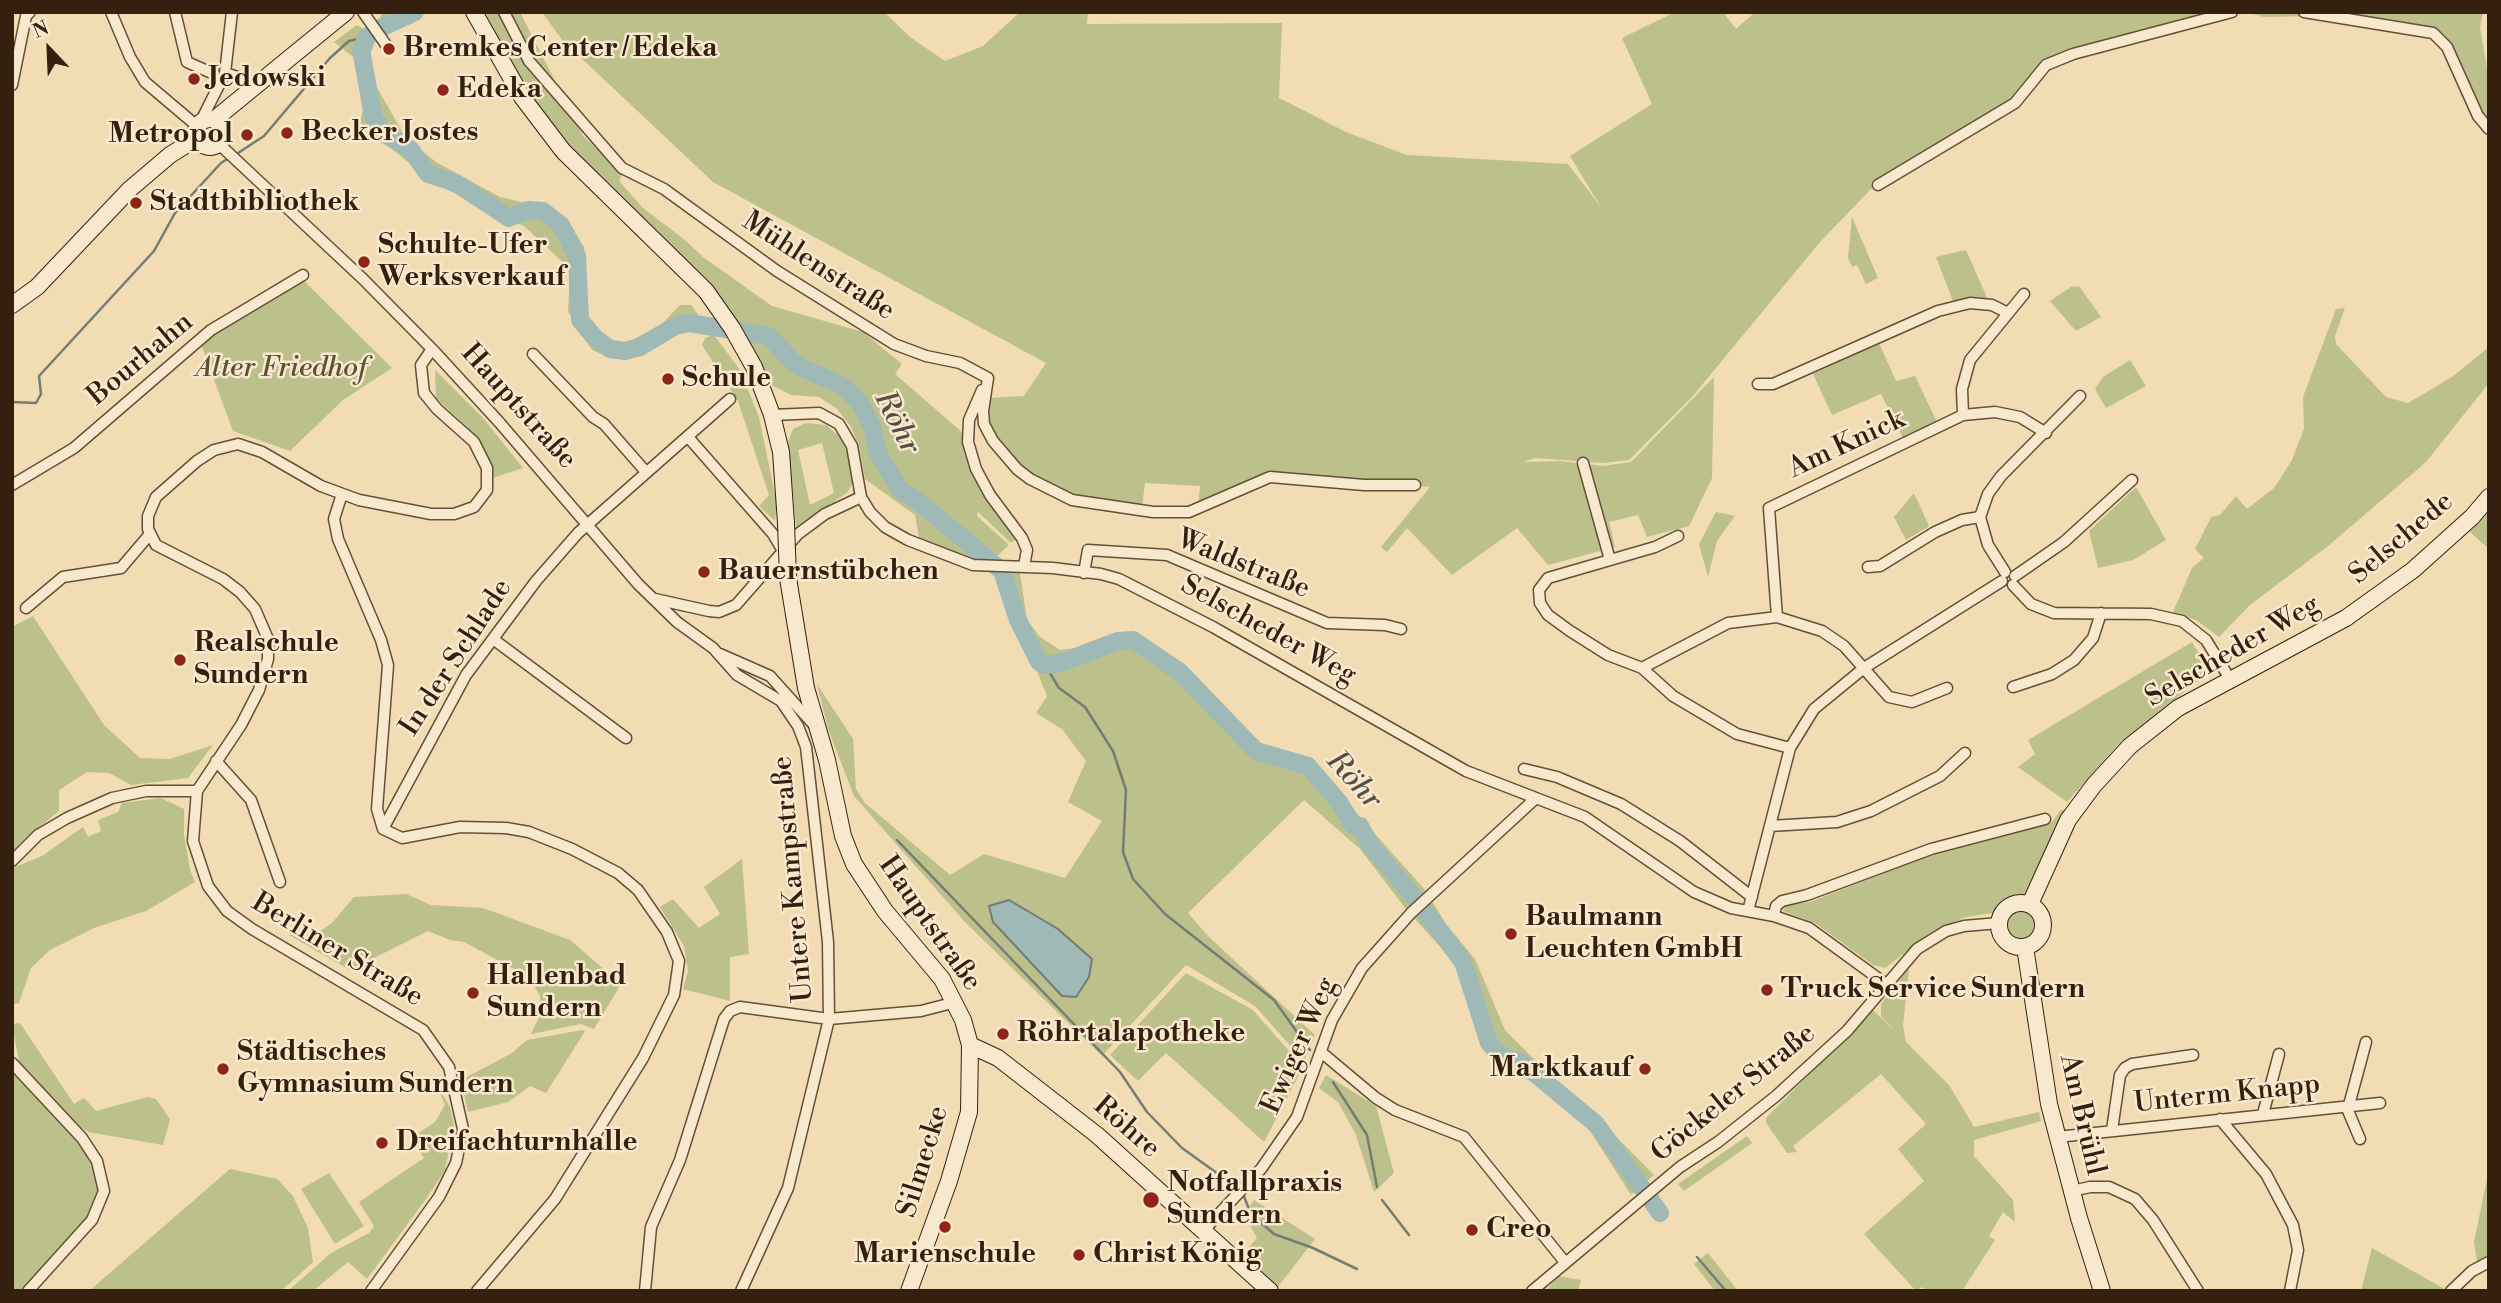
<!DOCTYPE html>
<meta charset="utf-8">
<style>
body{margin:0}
#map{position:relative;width:2501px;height:1303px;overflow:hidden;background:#f2dcb3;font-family:"Libre Bodoni",serif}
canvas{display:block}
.frame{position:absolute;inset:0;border:14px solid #352010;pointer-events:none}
.north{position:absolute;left:14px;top:14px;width:70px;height:70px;-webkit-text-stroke:5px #f7e8ce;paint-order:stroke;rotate:337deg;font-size:19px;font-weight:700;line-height:28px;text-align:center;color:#352010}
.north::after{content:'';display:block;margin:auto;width:24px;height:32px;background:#352010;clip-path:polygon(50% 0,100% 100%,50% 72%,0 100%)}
</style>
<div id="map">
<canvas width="2501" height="1303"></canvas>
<div class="frame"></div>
<div class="north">N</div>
</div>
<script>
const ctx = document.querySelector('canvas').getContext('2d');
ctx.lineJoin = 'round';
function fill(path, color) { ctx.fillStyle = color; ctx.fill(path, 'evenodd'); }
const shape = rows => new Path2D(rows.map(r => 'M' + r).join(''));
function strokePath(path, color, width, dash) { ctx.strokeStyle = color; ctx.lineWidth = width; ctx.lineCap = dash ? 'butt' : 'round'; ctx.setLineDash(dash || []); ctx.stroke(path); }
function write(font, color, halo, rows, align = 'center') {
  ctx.font = font + ' "Libre Bodoni",serif'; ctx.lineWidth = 5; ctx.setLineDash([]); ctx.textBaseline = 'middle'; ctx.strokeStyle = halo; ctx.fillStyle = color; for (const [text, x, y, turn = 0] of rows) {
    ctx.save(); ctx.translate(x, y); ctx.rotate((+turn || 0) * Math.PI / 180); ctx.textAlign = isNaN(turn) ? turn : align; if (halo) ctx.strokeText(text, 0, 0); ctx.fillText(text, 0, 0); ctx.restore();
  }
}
fill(shape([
 [382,12,427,12,389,33,379,21],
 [485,12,520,12,583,136,623,173,619,181,643,208,685,240,703,257,772,306,863,332,902,364,895,374,963,433,974,472,1019,537,1011,543,978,512,977,516,1009,545,996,557,966,557,919,538,915,515,865,479,859,445,850,425,836,408,819,397,791,395,773,386,741,325,710,286,556,132,513,70],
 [542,12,884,12,910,37,945,61,983,46,1020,12,1088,12,1087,24,1282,23,1279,98,1346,132,1407,155,1568,164,1601,207,1570,156,1652,104,1622,38,1675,12,1723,12,1736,29,1755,12,2211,12,2071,51,2012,100,1874,186,1820,242,1692,397,1629,460,1603,463,1535,458,1524,462,1559,461,1603,466,1631,462,1714,377,1712,478,1689,526,1647,537,1638,515,1609,522,1615,547,1548,565,1517,528,1452,575,1407,528,1387,552,1381,547,1430,487,1272,474,1198,506,1200,486,1145,483,1142,507,1076,498,1018,467,994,436,987,413,990,398,1024,396,1046,363,713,182,562,40],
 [2246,12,2483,12,2480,27,2489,80,2489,124,2436,31,2313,16,2264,17],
 [357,25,364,29,374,44,369,59,369,73,405,137,436,162,500,197,551,209,573,229,584,247,583,308,590,327,604,341,624,344,661,325,680,305,691,305,704,323,673,324,631,356,610,358,592,350,568,312,570,269,524,226,435,184,360,123,367,89,363,75,356,59,334,42],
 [1852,217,1878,278,1866,284,1857,265,1852,267,1848,258],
 [1966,250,1989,302,1969,299,1953,301,1936,257],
 [301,278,392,368,343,400,290,451,233,431,201,344],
 [2079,286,2101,317,2076,331,2050,301,2071,287],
 [2345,308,2335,336,2336,344,2386,397,2408,403,2452,377,2489,347,2489,383,2426,462,2328,546,2250,605,2219,637,2196,620,2173,612,2192,568,2204,558,2195,549,2211,517,2220,515,2236,496,2247,509,2274,488,2292,460,2304,429,2303,397,2336,309],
 [714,335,740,370,759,417,777,504,775,521,759,506,769,495,738,401,702,345,705,338],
 [1879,343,1896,381,1915,376,1937,422,1903,438,1881,394,1832,415,1813,374],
 [2130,360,2146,386,2106,408,2095,389,2103,377],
 [435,370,483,418,523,468,493,478,487,457,467,427,436,398],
 [806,423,826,425,840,437,849,456,853,483,847,493,796,527,788,442,793,429],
 [822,443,834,493,810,505,798,450],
 [2136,487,2166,540,2133,560,2098,568,2089,531],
 [1914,493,1929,526,1906,540,1894,517],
 [2489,510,2489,549,2470,532],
 [1716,512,1735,516,1717,541,1708,577,1699,544],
 [998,573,1020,573,1027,620,1040,637,1060,650,1129,642,1186,665,1185,673,1258,746,1309,760,1426,891,1446,924,1475,959,1505,1030,1553,1078,1574,1094,1654,1175,1631,1195,1587,1126,1558,1094,1501,1067,1484,1045,1454,962,1406,909,1360,849,1304,800,1188,913,1209,937,1315,1035,1304,1061,1255,1006,1186,965,1102,1056,964,921,854,796,828,729,817,684,853,739,856,789,865,803,950,875,984,854,1065,878,1102,821,1068,802,1086,761,1062,729,1036,713,1047,696],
 [33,616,104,725,140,758,170,759,213,745,188,778,131,785,109,773,87,772,59,790,59,811,24,839,12,853,12,627],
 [2192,642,2204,662,2200,679,2118,745,2067,802,2018,767,2035,754,2028,740],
 [161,798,184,809,184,835,190,870,195,882,146,911,94,928,50,950,31,968,19,1003,12,1005,12,871,15,867,42,856,83,827,88,837,101,831,98,820,118,812,122,803],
 [2061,810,2066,810,2023,897,1998,912,1966,917,1935,930,1885,968,1873,965,1815,923,1783,911,1786,905,1810,902,1920,859,2051,823],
 [742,859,749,954,730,957,730,1001,683,989,688,971,684,946,660,907,673,899,699,928,720,914,704,887],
 [406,894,431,905,483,908,570,940,621,984,594,1029,581,1024,531,1034,541,1013,540,996,529,977,464,942,450,940,428,931,350,970,289,935,316,934,332,923,354,897],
 '2008 925a13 13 0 1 1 26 0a13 13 0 1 1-26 0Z',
 [1909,968,1903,1026,1906,1042,1949,1085,1974,1127,2039,1112,2041,1121,1974,1140,1974,1156,2013,1200,2015,1222,2003,1212,1989,1236,1995,1240,1962,1291,1927,1291,1922,1287,1916,1291,1864,1234,1924,1181,1898,1149,1926,1124,1881,1074,1793,1146,1797,1152,1787,1153,1766,1123,1766,1118,1873,1010,1896,1032,1881,1016,1881,1004],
 [1186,973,1253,1010,1303,1067,1264,1142,1166,1053,1138,1081,1110,1055],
 [20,1023,74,1104,84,1098,96,1111,148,1097,156,1099,170,1119,163,1145,88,1132,75,1123,20,1066,12,1024],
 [582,1030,585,1031,546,1093,530,1086,508,1102,468,1112,461,1080,512,1053,527,1040],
 [12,1070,71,1128,94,1162,102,1192,89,1220,23,1291,12,1291],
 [1326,1075,1376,1106,1394,1173,1374,1192,1356,1135,1338,1102,1319,1088],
 [436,1084,450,1107,454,1125,445,1170,426,1199,367,1279,348,1262,313,1291,288,1291,331,1253,369,1233,374,1226,359,1202,424,1158,411,1138,435,1122,445,1105],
 [1747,1136,1752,1143,1684,1191,1678,1184],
 [230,1169,277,1179,293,1196,308,1228,313,1262,281,1291,89,1291],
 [2489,1169,2489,1258,2477,1262,2474,1242],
 [329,1173,364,1226,335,1244,301,1189],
 [1254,1200,1315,1239,1277,1288,1241,1256,1257,1238,1244,1215],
 [2372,1248,2441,1287,2445,1289,2361,1291],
 [1708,1253,1738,1291,1715,1291,1694,1264],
 [1558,1276,1581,1280,1578,1291,1546,1291]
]), '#bcc08b');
const water = shape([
 [1009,900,1058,929,1092,959,1089,977,1076,997,1062,996,993,922,989,906,1009,900]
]);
fill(water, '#9fb9b7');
strokePath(water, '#757c74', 2);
strokePath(shape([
 [235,155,264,136,330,58,349,41,367,37],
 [12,402,36,403,41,394,39,376,154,251,175,213,221,163,229,158],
 [1045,665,1059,688,1085,707,1113,751,1126,790,1123,852,1133,879,1165,914,1274,1000,1310,1050],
 [897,840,1120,1072,1147,1112,1182,1148,1239,1189],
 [1333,1082,1367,1135,1377,1187],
 [1243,1194,1251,1214,1274,1234,1313,1248,1357,1269],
 [1382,1200,1409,1235],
 [1697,1257,1726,1291]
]), '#757c74', 2.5);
strokePath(shape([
 [415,12,376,30,367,37,361,50,373,116,383,133,410,149,428,174,456,183,509,218,528,210,543,211,561,225,577,256,580,320,595,338,610,349,625,351,640,347,675,326,689,323,769,336,796,365,843,386,860,403,872,427,878,453,900,490,919,502,1002,571,1018,620,1039,662,1045,665,1060,663,1118,641,1133,640,1180,672,1256,751,1308,766,1339,802,1353,825,1360,826,1370,845,1415,898],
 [1424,910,1463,962,1489,1043,1502,1057,1521,1062,1596,1124,1660,1213]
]), '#9fb9b7', 18);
const street = shape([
 [111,12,130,57,145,82,197,126],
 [175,12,187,62,214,74],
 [363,12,389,49],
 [504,12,529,61,622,168,664,189,777,271,894,344,926,356,960,363,988,378],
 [2304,12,2433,33,2447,47,2478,116,2489,129],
 [225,73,259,84],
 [12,85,26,16,30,12],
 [201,121,225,73,232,12],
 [219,144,363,279,432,349,499,422,638,584,677,622,713,648,737,675,781,701,798,726,806,747,809,773,828,942,829,1019,788,1188,741,1291],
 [1878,185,2015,103,2046,65,2073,54,2232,12],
 [533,354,593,417,604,424,646,472],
 [988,378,983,411,984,424,993,441,1017,469,1030,479,1072,500,1153,512,1189,512,1270,477,1364,485,1415,485],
 [1758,384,1773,384,1938,311,1970,303,1992,305,2008,313],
 [982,390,969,420,968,442,976,469,990,495,1022,538,1027,550,1024,566],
 [772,415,819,413,839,424,852,446,861,497,870,512,885,527,908,540,973,565,1053,568,1101,574,1119,579,1213,627,1466,771,1585,817,1694,892,1731,908,1774,916,1809,928,1886,984],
 [1963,415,1962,389,1970,360,2024,294],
 [688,437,773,534,783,551],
 [1583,463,1610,560],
 [12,485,74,448,211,330,303,275],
 [342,494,334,519,338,539,381,640,388,665,377,809,383,829,402,838,460,827,506,828,529,832,572,849,618,873,638,890,667,932,679,961,674,995,643,1058,555,1199,477,1291],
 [1678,536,1655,547,1548,578,1539,590,1540,603,1548,615,1570,631,1608,655,1642,668,1673,696,1737,734,1790,748],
 [1868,567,1880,566,1935,532,1962,520,1980,517],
 [2005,572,1988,545,1980,517,1988,494,2001,476,2080,396],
 [1084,573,1088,550,1167,555,1327,623,1385,625,1401,629],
 [2015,576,2064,542,2132,480],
 [2013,585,2031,604,2054,613,2151,614,2182,621,2206,640,2230,679],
 [655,599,709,611,719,612,736,605,798,534,825,514,861,497],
 [26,608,63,577,121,568,150,534],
 [1777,617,1769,508,1963,415,1995,412,2020,417,2046,433],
 [493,639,626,738],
 [720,654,770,676,814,725],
 [1642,668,1728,623,1777,617,1822,631,1844,646,1889,697,1912,702,1947,688],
 [2013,687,2052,674,2074,660,2093,638,2101,613],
 [216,761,251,800,280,882],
 [1524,769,1557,777,1621,804,1680,841,1752,897],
 [1770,826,1837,822,1871,811,1940,776,1965,753],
 [383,829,466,675,536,581,578,533,730,399],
 [12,861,38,835,67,818,112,798,146,791,197,791],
 [1748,911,1790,748,1814,709,1864,668,2002,581],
 [1774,916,1776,906,1782,901,1807,895,1931,849,2045,819],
 [1321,1052,1376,1098,1395,1110,1464,1137,1564,1261],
 [12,1063,82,1138,97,1161,104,1191,92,1220,28,1291],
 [2349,1105,2366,1042],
 [2346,1106,2360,1139],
 [2263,1114,2279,1054],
 [2220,1119,2266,1174,2293,1225,2298,1250,2290,1291],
 [2112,1130,2120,1075,2125,1068,2132,1064,2193,1055],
 [2057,1137,2380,1103],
 [2072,1191,2090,1187,2109,1187,2135,1199,2153,1220,2198,1291],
 [1202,1232,1261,1169,1297,1117,1332,1020,1362,968,1411,913,1536,798],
 [371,1291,439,1197,456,1163,463,1129,449,1067,423,1030,252,929,227,911,208,886,193,841,197,791,241,725,259,690,268,659,268,639,255,609,240,592,223,579,156,545,148,529,148,516,156,497,197,461,214,450,238,444,262,452,321,486,359,500,431,514,454,514,474,507,487,490,487,468,474,442,437,409,424,393,421,365,432,349],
 [645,1291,651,1227,680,1160,724,1019,730,1011,740,1007,829,1019,921,1011,956,1002],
 [1532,1291,1680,1167,1718,1142,1776,1096,1847,1031,1917,949,1946,931,1964,926,1999,923],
 [2451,1291,2472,1271,2489,1262]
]);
const secondary = shape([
 [474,12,522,97,563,151,706,291,732,328,754,367,772,415,781,452,786,523],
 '196 133a14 14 0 1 1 28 0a14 14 0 1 1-28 0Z',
 [215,119,346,12],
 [12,305,37,287,130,189,170,155,197,138],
 [806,688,827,760,843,836,854,864,885,911,942,979,963,1020,970,1045,969,1112,949,1181,909,1291],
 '1999 925a22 22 0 1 1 44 0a22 22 0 1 1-44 0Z',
 [2030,904,2068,820,2094,785,2130,746,2178,708,2346,618,2413,570,2472,517,2489,497],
 [2025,947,2049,1104,2079,1218,2102,1291],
 [970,1045,998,1058,1097,1135,1270,1291]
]);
strokePath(street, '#644f39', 13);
strokePath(secondary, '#352010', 18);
strokePath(street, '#f7e8ce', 10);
strokePath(secondary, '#f7e8ce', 16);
const secondaryBridge = shape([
 [786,523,788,578,806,688]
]);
strokePath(secondaryBridge, '#352010', 18, []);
strokePath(secondaryBridge, '#f7e8ce', 16);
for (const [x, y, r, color] of [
 [389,49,7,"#8f2418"],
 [194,79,7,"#8f2418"],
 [443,90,7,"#8f2418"],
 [287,133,7,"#8f2418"],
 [247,135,7,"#8f2418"],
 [136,203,7,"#8f2418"],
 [364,262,7,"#8f2418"],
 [668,379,7,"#8f2418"],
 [704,572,7,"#8f2418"],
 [180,660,7,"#8f2418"],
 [1511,934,7,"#8f2418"],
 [1767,990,7,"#8f2418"],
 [473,993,7,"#8f2418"],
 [1003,1034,7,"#8f2418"],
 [223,1069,7,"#8f2418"],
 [1645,1069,7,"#8f2418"],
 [382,1143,7,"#8f2418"],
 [1151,1200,9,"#8f2418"],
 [945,1227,7,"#8f2418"],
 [1472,1230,7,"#8f2418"],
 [1079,1255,7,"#8f2418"]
]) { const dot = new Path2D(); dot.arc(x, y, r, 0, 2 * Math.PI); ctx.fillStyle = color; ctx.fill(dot); strokePath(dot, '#f7e8ce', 2.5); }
write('bold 28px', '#352010', '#f7e8ce', [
 ["Bremkes Center / Edeka",403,49],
 ["Jedowski",208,79],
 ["Edeka",457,90],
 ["Becker Jostes",301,133],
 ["Metropol",233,135,"right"],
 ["Stadtbibliothek",150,203],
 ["Schulte-Ufer",378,246],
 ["Werksverkauf",378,278],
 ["Schule",682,379],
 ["Bauernstübchen",718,572],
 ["Realschule",194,644],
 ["Sundern",194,676],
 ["Baulmann",1525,918],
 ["Leuchten GmbH",1525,950],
 ["Hallenbad",487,977],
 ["Sundern",487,1009],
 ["Truck Service Sundern",1781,990],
 ["Röhrtalapotheke",1017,1034],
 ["Städtisches",237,1053],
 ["Gymnasium Sundern",237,1085],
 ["Marktkauf",1631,1069,"right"],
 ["Dreifachturnhalle",396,1143],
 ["Notfallpraxis",1167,1184],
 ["Sundern",1167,1216],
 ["Creo",1486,1230],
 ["Marienschule",945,1255,"center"],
 ["Christ König",1093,1255]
], 'left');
write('28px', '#352010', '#f7e8ce', [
 ["Mühlenstraße",818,267,33],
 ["Bourhahn",141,360,-40],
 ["Hauptstraße",518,407,48],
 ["Am Knick",1847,445,-25],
 ["Selschede",2402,539,-40],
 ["Waldstraße",1243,565,22],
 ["Selscheder Weg",1268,631,29],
 ["Selscheder Weg",2233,652,-30],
 ["In der Schlade",457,658,-57],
 ["Untere Kampstraße",794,879,-95],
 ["Hauptstraße",929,924,55],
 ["Berliner Straße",337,951,31],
 ["Ewiger Weg",1300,1046,-66],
 ["Göckeler Straße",1734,1094,-39],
 ["Unterm Knapp",2227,1095,-6],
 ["Am Brühl",2081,1115,77],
 ["Röhre",1126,1128,41],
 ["Silmecke",924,1162,-73]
]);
write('italic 28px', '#5e5035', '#f7e8ce', [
 ["Alter Friedhof",281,369]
]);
write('italic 30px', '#554e42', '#f7e8ce', [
 ["Röhr",896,423,63],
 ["Röhr",1353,781,48]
]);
</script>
